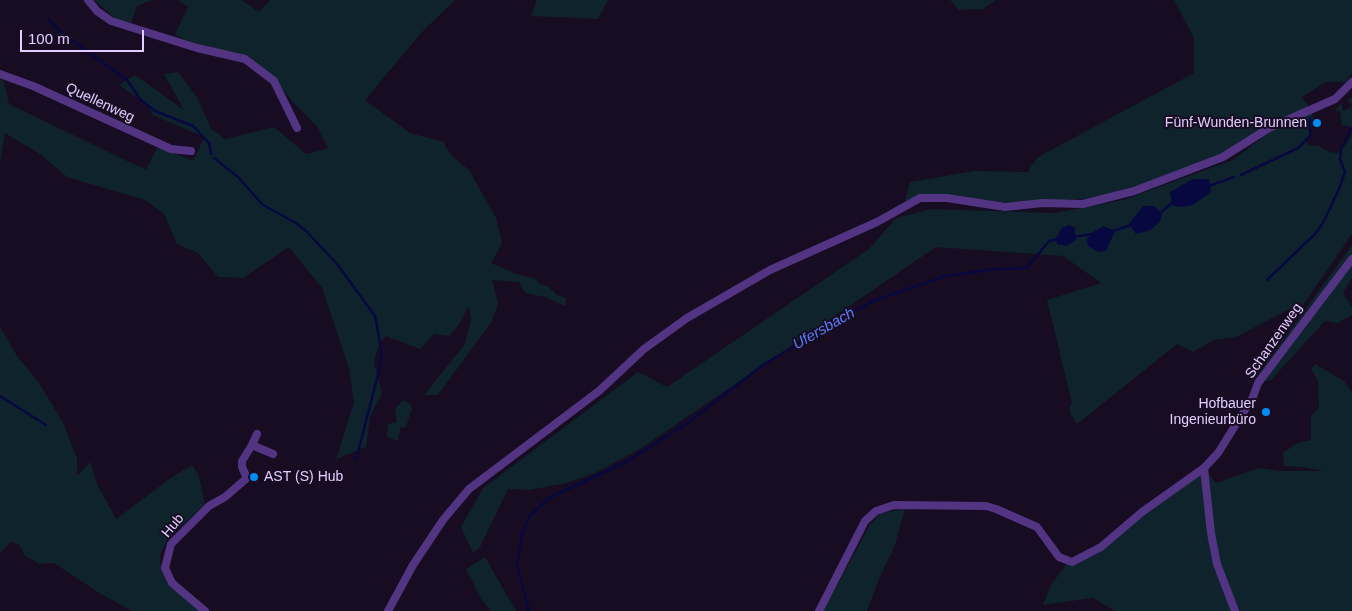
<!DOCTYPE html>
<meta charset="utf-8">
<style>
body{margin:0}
#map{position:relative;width:1352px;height:611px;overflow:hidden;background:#170c21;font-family:Helvetica,sans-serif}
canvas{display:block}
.scale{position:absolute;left:20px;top:30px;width:124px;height:22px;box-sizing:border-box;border:2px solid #e3ccff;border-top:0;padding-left:6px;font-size:15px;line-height:18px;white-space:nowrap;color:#e3ccff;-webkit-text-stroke:4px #170c21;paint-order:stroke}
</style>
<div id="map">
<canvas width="1352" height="611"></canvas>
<div class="scale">100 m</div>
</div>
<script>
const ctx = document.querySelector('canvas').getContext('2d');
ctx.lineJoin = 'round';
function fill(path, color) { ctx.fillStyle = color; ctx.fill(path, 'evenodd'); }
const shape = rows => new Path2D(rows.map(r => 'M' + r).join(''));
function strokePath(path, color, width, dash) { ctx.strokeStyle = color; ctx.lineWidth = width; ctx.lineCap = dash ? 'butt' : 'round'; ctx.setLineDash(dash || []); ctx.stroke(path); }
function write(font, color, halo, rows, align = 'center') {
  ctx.font = font + ' Helvetica,sans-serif'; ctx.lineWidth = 4; ctx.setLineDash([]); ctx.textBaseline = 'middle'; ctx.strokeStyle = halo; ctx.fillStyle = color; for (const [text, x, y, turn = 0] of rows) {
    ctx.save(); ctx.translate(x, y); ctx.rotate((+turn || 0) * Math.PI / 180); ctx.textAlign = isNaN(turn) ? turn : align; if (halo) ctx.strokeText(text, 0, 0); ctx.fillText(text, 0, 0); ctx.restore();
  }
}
fill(shape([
 [94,0,152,0,137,6,131,23,118,21],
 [178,0,241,0,259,12,270,0,455,0,421,33,365,100,410,133,443,142,452,156,469,170,496,218,502,243,491,263,519,275,534,278,541,285,548,286,557,295,566,298,565,306,545,297,525,293,519,282,492,280,498,304,492,321,438,395,424,395,465,344,471,320,469,306,458,326,449,336,434,334,420,349,386,336,380,342,376,354,374,363,382,393,370,417,366,447,336,459,354,403,349,368,322,288,289,247,243,278,218,277,198,253,177,244,164,214,145,200,67,177,40,154,5,133,0,164,0,79,4,82,9,104,146,170,158,146,193,161,204,137,153,115,148,105,119,85,135,75,184,110,164,74,178,72,197,97,211,129,225,139,274,127,306,154,328,148,318,128,293,102,267,71,248,56,195,45,175,34,188,7],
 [537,0,608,0,598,19,531,16],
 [950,0,996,0,983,9,959,10],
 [1174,0,1352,0,1352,73,1346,82,1326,82,1302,97,1310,108,1276,119,1226,153,1145,183,1094,198,1013,203,924,196,905,201,910,182,974,171,1027,172,1038,157,1194,73,1194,38],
 [1352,97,1352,234,1301,308,1301,303,1236,337,1214,340,1193,352,1177,344,1077,424,1071,415,1069,408,1072,403,1047,300,1101,283,1063,256,936,247,640,449,595,473,567,483,529,490,508,489,480,547,473,553,461,527,483,488,638,372,667,387,869,249,896,218,931,209,1055,213,1123,200,1233,160,1271,131,1312,113,1314,121,1306,142,1310,145,1319,146,1329,152,1338,153,1349,140,1352,133,1349,126,1342,126,1340,111,1335,111,1341,103,1343,111,1351,107,1352,105,1347,100],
 [1352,245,1352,278,1343,293,1352,307,1352,315,1338,323,1325,321,1271,380,1258,383,1257,376],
 [0,326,17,356,39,383,62,421,77,458,77,476,90,462,97,484,116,519,172,477,192,465,199,476,205,504,167,540,160,555,161,566,167,583,199,611,132,611,101,594,54,563,40,564,25,556,19,544,11,542,0,553],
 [1315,364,1344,381,1352,393,1352,611,1115,611,1093,598,1043,605,1051,585,1067,563,1101,548,1204,468,1216,483,1259,468,1280,471,1325,471,1302,467,1284,466,1283,453,1297,443,1311,440,1311,416,1319,407,1318,381,1311,369],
 [403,400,409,403,412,408,406,427,400,428,398,441,387,437,388,424,397,422,395,409],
 [905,509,894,548,881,574,867,611,823,611,871,523,881,513],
 [485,557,516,611,491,611,481,599,466,569]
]), '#0f232c');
fill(shape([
 [1193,179,1209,179,1211,192,1193,205,1181,207,1172,205,1170,192],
 [1143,206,1154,206,1162,213,1160,222,1150,230,1136,234,1129,224],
 [1069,225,1075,228,1076,240,1066,246,1057,244,1056,238,1062,228],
 [1104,226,1115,231,1106,251,1098,252,1088,246,1087,239,1093,232]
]), '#070840');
strokePath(shape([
 [49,20,62,33,127,80,140,99,155,111,193,126,209,143,211,154],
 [214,158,238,177,263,205,296,223,306,231,337,264,375,316,382,354,380,367,356,460],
 [1241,175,1298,148,1310,136,1310,118],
 [1209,186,1234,177],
 [1159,214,1174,201],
 [1113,231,1131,225],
 [1073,237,1092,234],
 [1267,280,1315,234,1323,223,1339,189,1345,172,1340,159,1341,150,1352,128],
 [0,396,46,425],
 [529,611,517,565,522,535,529,517,549,498,626,462,689,422,764,364,873,301,946,276,996,269,1027,268,1049,241,1058,239]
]), '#070840', 2.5);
strokePath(shape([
 [88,0,97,11,111,21,197,48,245,59,274,81,297,128],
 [0,74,33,86,171,149,191,151],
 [257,434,252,445,273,454],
 [1204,468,1211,533,1217,564,1235,611],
 [205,611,172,583,165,568,171,544,209,506,225,497,247,478,242,467,242,461,252,445],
 [388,611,413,565,443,520,469,489,599,391,644,349,687,318,770,270,877,222,920,198,947,198,1005,207,1043,203,1083,204,1134,191,1223,157,1269,128,1335,99,1352,82],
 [819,611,865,521,876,511,894,505,986,506,996,509,1037,527,1059,557,1072,562,1101,547,1142,512,1204,468,1218,453,1253,397,1258,383,1352,259]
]), '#523483', 8);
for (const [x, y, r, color] of [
 [1317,123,5,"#008cf7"],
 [1266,412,5,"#008cf7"],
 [254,477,5,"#008cf7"]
]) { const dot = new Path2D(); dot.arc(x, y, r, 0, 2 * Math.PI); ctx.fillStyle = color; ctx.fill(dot); strokePath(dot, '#170c21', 2); }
write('14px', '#e3ccff', '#170c21', [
 ["Quellenweg",100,103,25],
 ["Schanzenweg",1274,341,-55],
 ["Hub",173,526,-50]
]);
write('14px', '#e3ccff', '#170c21', [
 ["Fünf-Wunden-Brunnen",1307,123],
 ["Hofbauer",1256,404],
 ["Ingenieurbüro",1256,420],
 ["AST (S) Hub",264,477,"left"]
], 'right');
write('italic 15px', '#5a7cff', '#170c21', [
 ["Ufersbach",824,329,-30]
]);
</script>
